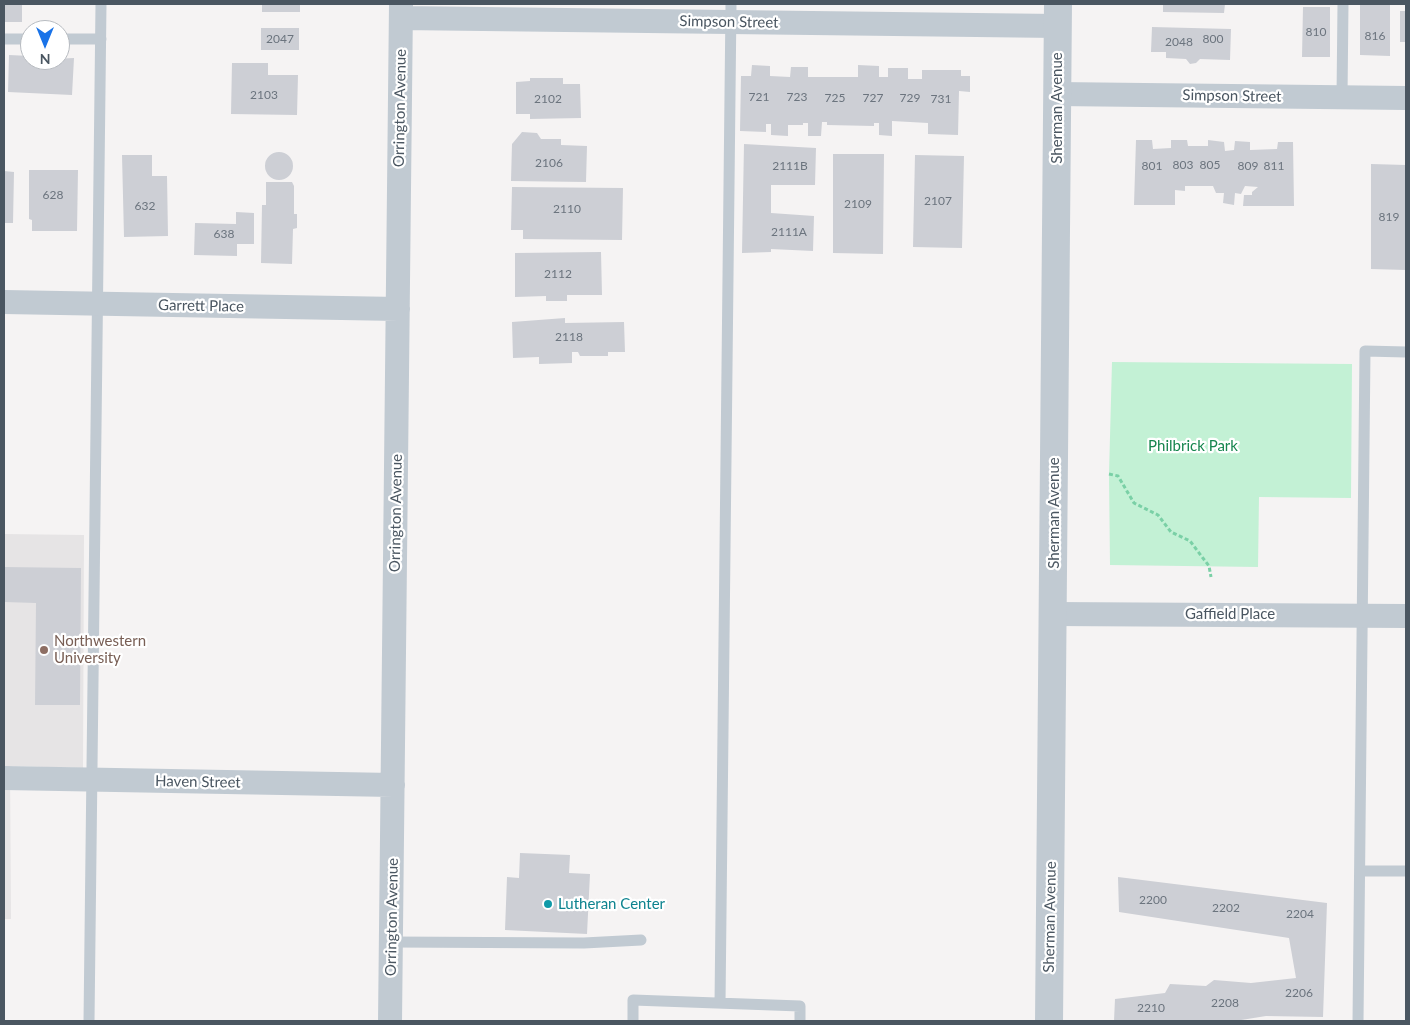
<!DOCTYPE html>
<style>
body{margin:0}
#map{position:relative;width:1410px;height:1025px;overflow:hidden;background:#f5f3f3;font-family:Lato,sans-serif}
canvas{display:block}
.frame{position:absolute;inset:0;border:5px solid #4a5661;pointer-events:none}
.north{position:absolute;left:20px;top:20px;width:50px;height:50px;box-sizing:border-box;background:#fff;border:1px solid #b7bbc0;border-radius:50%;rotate:180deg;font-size:14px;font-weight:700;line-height:20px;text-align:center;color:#4a5661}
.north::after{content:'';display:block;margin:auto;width:18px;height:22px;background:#1a73e8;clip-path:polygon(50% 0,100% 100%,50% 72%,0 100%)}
</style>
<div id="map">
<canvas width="1410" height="1025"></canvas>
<div class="frame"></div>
<div class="north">N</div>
</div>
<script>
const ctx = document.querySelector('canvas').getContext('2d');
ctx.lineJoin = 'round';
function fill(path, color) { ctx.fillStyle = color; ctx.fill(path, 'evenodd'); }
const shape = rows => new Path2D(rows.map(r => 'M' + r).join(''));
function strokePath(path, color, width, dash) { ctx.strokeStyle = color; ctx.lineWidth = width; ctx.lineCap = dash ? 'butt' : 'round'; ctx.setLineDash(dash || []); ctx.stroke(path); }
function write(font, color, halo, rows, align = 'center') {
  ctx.font = font + ' Lato,sans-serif'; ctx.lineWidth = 4.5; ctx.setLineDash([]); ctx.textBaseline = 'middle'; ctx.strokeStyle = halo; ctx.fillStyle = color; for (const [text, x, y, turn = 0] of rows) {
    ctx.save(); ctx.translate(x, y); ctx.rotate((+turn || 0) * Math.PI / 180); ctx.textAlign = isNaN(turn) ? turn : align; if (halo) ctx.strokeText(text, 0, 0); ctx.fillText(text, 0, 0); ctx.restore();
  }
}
fill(shape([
 [4,534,84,535,83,768,10,766,11,919,4,919]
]), '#e6e4e5');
fill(shape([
 [1112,362,1352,364,1351,498,1259,497,1258,567,1110,565,1109,474]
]), '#c3f1d5');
fill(shape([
 [4,4,22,4,22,22,4,22],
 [262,4,300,4,300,12,262,12],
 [1163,4,1225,4,1224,13,1163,12],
 [1360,4,1390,4,1390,56,1360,55],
 [1303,7,1330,7,1330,57,1302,57],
 [1400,11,1406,11,1406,42,1400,42],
 [1152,27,1231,29,1230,60,1200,59,1196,63,1190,64,1186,59,1166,58,1166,52,1151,52],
 [261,28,299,28,299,50,261,50],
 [9,55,30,56,30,60,74,58,72,95,8,92],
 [232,63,268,63,268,75,298,75,297,115,231,114],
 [752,65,770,66,770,76,790,77,791,67,808,67,808,77,858,77,858,65,879,66,879,77,888,77,888,68,908,68,908,79,922,79,922,70,961,70,961,76,970,76,970,92,959,91,958,135,928,134,928,123,892,121,892,136,879,135,879,123,874,123,874,126,827,125,827,122,822,122,821,136,808,136,808,123,803,123,803,125,788,125,788,136,771,135,771,124,766,124,766,132,740,131,741,76,751,76],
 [530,78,563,78,563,84,580,84,581,118,530,119,530,114,516,114,516,82,530,81],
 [522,132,537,133,541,139,561,139,561,145,587,146,586,182,511,181,512,144],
 [1136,140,1152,140,1153,149,1171,148,1171,140,1187,140,1188,146,1208,146,1208,140,1224,142,1225,151,1234,150,1235,141,1250,142,1250,150,1277,149,1278,142,1293,142,1294,206,1243,206,1244,195,1252,195,1252,192,1258,187,1245,186,1241,194,1235,193,1234,205,1223,203,1224,193,1216,193,1213,186,1185,186,1185,191,1175,190,1175,205,1134,205],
 [744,144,816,148,815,185,771,185,771,213,814,216,813,251,771,249,771,252,742,253],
 '265 166a14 14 0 1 1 28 0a14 14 0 1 1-28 0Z',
 [833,154,884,154,883,254,833,253],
 [122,155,152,155,152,176,167,176,168,236,124,237],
 [915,155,964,156,962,248,913,247],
 [1371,164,1406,165,1406,270,1371,269],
 [29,170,78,170,77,231,32,231,32,220,29,219],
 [4,171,14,172,13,223,4,223],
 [266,182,292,182,294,186,294,214,297,214,297,228,293,229,292,264,261,263,262,205,266,205],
 [512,187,623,188,622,240,523,239,523,230,511,230],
 [236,212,254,213,254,244,237,244,237,256,194,255,195,223,236,224],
 [601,252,602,295,567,295,567,301,546,301,546,296,515,297,515,253],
 [565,318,565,323,624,322,625,352,608,352,608,356,580,356,578,352,572,352,572,363,539,364,539,357,513,358,512,322],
 [4,567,81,568,80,705,35,705,36,603,4,602],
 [520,853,570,855,569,873,590,874,587,934,505,930,507,877,519,878],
 [1118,877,1327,903,1323,1017,1266,1016,1235,1021,1114,1021,1115,999,1165,993,1170,984,1206,986,1214,980,1251,983,1296,978,1289,938,1119,912]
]), '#cdcfd5');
strokePath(shape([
 [1109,474,1118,476,1134,503,1158,515,1171,532,1190,541,1209,566,1211,577]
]), '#7ad0a6', 3, [4, 2.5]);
strokePath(shape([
 [4,39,30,39],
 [60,39,101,39],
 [1342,97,1343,4],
 [1360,871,1406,871],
 [391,942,584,943,641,940],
 [720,1003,731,4],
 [89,1021,101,4],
 [633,1021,633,1000,800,1006,800,1021],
 [1358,1021,1365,351,1406,352]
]), '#c1cad2', 11);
strokePath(shape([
 [401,18,1058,26],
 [1057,94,1406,98],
 [4,302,398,309],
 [1053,614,1406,616],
 [4,778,393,785],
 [390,1021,401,4]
]), '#c1cad2', 24);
strokePath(shape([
 [1049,1021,1058,4]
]), '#c1cad2', 28);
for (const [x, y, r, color] of [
 [44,650,5,"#8d6e63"],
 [548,904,5,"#0f9aa8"]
]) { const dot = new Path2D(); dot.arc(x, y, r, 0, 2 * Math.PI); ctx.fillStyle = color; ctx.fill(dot); strokePath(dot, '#fff', 2); }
write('12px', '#6b747e', null, [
 ["810",1316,32],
 ["816",1375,36],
 ["2047",280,39],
 ["800",1213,39],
 ["2048",1179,42],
 ["2103",264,95],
 ["721",759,97],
 ["723",797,97],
 ["725",835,98],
 ["727",873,98],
 ["729",910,98],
 ["2102",548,99],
 ["731",941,99],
 ["2106",549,163],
 ["803",1183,165],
 ["805",1210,165],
 ["2111B",790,166],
 ["801",1152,166],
 ["809",1248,166],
 ["811",1274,166],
 ["628",53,195],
 ["2107",938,201],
 ["2109",858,204],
 ["632",145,206],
 ["2110",567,209],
 ["819",1389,217],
 ["2111A",789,232],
 ["638",224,234],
 ["2112",558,274],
 ["2118",569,337],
 ["2200",1153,900],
 ["2202",1226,908],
 ["2204",1300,914],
 ["2206",1299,993],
 ["2208",1225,1003],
 ["2210",1151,1008]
]);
write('15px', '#4a5661', '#fff', [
 ["Simpson Street",729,22,1],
 ["Simpson Street",1232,96,1],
 ["Orrington Avenue",400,108,-89],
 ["Sherman Avenue",1057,108,-90],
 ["Garrett Place",201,306,1],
 ["Orrington Avenue",396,513,-89],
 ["Sherman Avenue",1054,513,-90],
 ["Gaffield Place",1230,614],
 ["Haven Street",198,782,1],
 ["Orrington Avenue",392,917,-89],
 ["Sherman Avenue",1050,917,-89]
]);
write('15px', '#17864f', '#fff', [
 ["Philbrick Park",1193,446]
]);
write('15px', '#785e54', '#fff', [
 ["Northwestern",54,641],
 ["University",54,658]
], 'left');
write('15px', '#0d838f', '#fff', [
 ["Lutheran Center",558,904]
], 'left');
</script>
